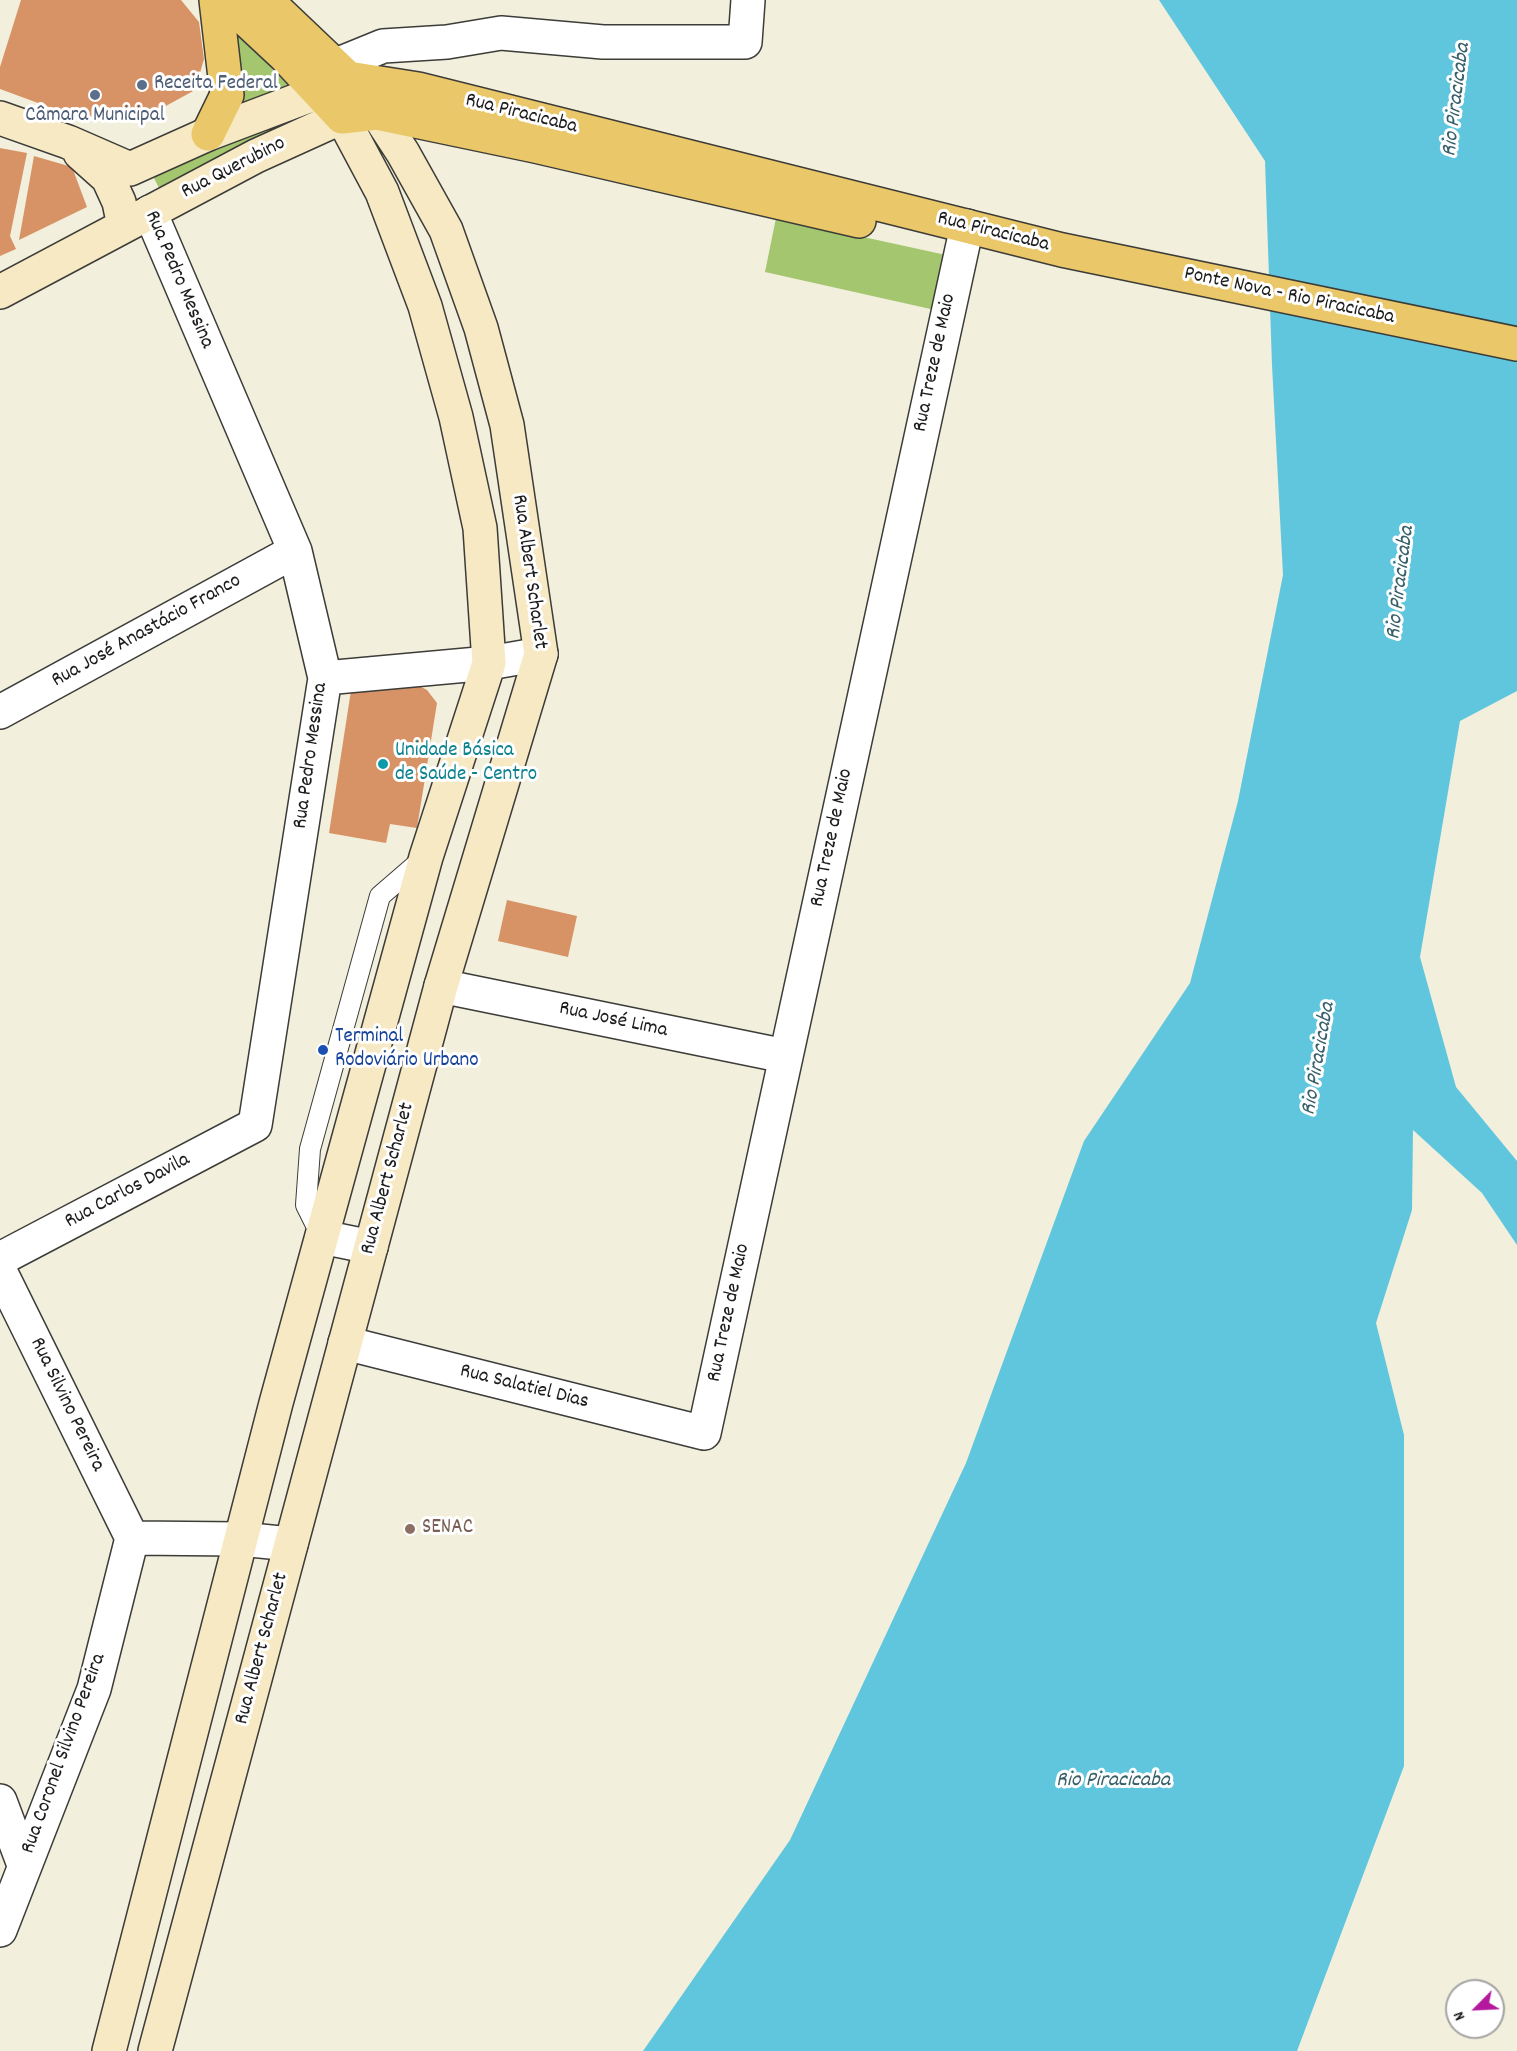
<!DOCTYPE html>
<meta charset="utf-8">
<style>
body{margin:0}
#map{position:relative;width:1517px;height:2051px;overflow:hidden;background:#f2efdc;font-family:Dekko,sans-serif}
canvas{display:block}
.north{position:absolute;left:1445px;top:1979px;width:60px;height:60px;box-sizing:border-box;background:#fff;border:2px solid #a4a4a4;border-radius:50%;rotate:246deg;font-size:16px;font-weight:700;line-height:24px;text-align:center;color:#1c1c1c}
.north::after{content:'';display:block;margin:auto;width:21px;height:27px;background:#b5179e;clip-path:polygon(50% 0,100% 100%,50% 72%,0 100%)}
</style>
<div id="map">
<canvas width="1517" height="2051"></canvas>
<div class="north">N</div>
</div>
<script>
const ctx = document.querySelector('canvas').getContext('2d');
ctx.lineJoin = 'round';
function fill(path, color) { ctx.fillStyle = color; ctx.fill(path, 'evenodd'); }
const shape = rows => new Path2D(rows.map(r => 'M' + r).join(''));
function strokePath(path, color, width, dash) { ctx.strokeStyle = color; ctx.lineWidth = width; ctx.lineCap = dash ? 'butt' : 'round'; ctx.setLineDash(dash || []); ctx.stroke(path); }
function write(font, color, halo, rows, align = 'center') {
  ctx.font = font + ' Dekko,sans-serif'; ctx.lineWidth = 6; ctx.setLineDash([]); ctx.textBaseline = 'middle'; ctx.strokeStyle = halo; ctx.fillStyle = color; for (const [text, x, y, turn = 0] of rows) {
    ctx.save(); ctx.translate(x, y); ctx.rotate((+turn || 0) * Math.PI / 180); ctx.textAlign = isNaN(turn) ? turn : align; if (halo) ctx.strokeText(text, 0, 0); ctx.fillText(text, 0, 0); ctx.restore();
  }
}
fill(shape([
 [227,22,289,86,228,111],
 [302,109,306,117,162,194,152,174],
 [776,218,946,255,935,310,765,272]
]), '#a4c66f');
fill(shape([
 [1159,0,1517,0,1517,691,1460,721,1420,957,1456,1087,1517,1161,1517,1245,1482,1193,1413,1130,1412,1210,1376,1323,1404,1435,1404,1766,1297,2051,643,2051,790,1840,966,1463,1084,1141,1190,983,1238,801,1283,575,1272,365,1265,161]
]), '#60c6de');
fill(shape([
 [21,0,181,0,199,22,204,59,195,90,164,107,119,117,76,117,0,89,0,67],
 [0,148,27,153,10,236,16,249,0,256],
 [34,156,72,167,87,207,19,240],
 [412,682,427,690,437,703,417,828,390,824,386,843,329,833,352,684],
 [507,900,577,916,568,957,498,941]
]), '#d79366');
const service = shape([
 [322,1237,306,1205,310,1149,380,896,424,858]
]);
const minor = shape([
 [334,66,383,46,447,42,501,33,603,42,745,42,748,0],
 [325,678,489,663,541,654],
 [0,712,295,551],
 [441,986,785,1056],
 [322,1237,371,1247],
 [0,1259,255,1125,325,678,295,551,150,212],
 [0,1271,132,1538],
 [345,1343,704,1433,967,226],
 [132,1538,240,1539,291,1544],
 [0,1801,24,1865],
 [0,1930,94,1689,132,1538]
]);
const secondary = shape([
 [0,118,68,142,130,169,208,134,319,92],
 [80,153,108,178,119,202,124,226],
 [0,292,256,156,342,117,382,192,425,306,456,417,480,528,489,663,426,857,276,1403,109,2051],
 [155,2051,441,986,541,654,507,425,481,328,446,230,403,153,377,113]
]);
const primary = shape([
 [225,0,285,56,342,117,377,113,535,146,859,221],
 [266,0,348,78,363,96],
 [348,78,418,89,1062,250,1517,344],
 [208,134,227,95,216,0]
]);
strokePath(service, '#3c3c39', 22);
strokePath(minor, '#3c3c39', 36);
strokePath(secondary, '#3c3c39', 36);
strokePath(primary, '#3c3c39', 36);
strokePath(service, '#fff', 20);
strokePath(minor, '#fff', 33);
strokePath(secondary, '#f7e9c3', 33);
strokePath(primary, '#eac769', 33);
for (const [x, y, r, color] of [
 [142,85,6,"#5c6f8a"],
 [95,95,6,"#5c6f8a"],
 [383,764,6,"#0f9aa8"],
 [323,1050,6,"#1a4fb4"],
 [410,1529,6,"#8d6e63"]
]) { const dot = new Path2D(); dot.arc(x, y, r, 0, 2 * Math.PI); ctx.fillStyle = color; ctx.fill(dot); strokePath(dot, '#fff', 2); }
write('21px', '#4e5e75', '#fff', [
 ["Receita Federal",154,85],
 ["Câmara Municipal",95,117,"center"]
], 'left');
write('21px', '#1c1c1c', '#fff', [
 ["Rua Piracicaba",521,115,14],
 ["Rua Querubino",234,169,-27],
 ["Rua Piracicaba",993,233,14],
 ["Rua Pedro Messina",178,280,67],
 ["Ponte Nova - Rio Piracicaba",1289,297,12],
 ["Rua Treze de Maio",936,363,-78],
 ["Rua Albert Scharlet",528,572,82],
 ["Rua José Anastácio Franco",147,632,-29],
 ["Rua Pedro Messina",312,756,-82],
 ["Rua Treze de Maio",833,838,-78],
 ["Rua José Lima",613,1021,12],
 ["Rua Albert Scharlet",389,1179,-75],
 ["Rua Carlos Davila",128,1192,-28],
 ["Rua Treze de Maio",730,1313,-78],
 ["Rua Salatiel Dias",524,1388,14],
 ["Rua Silvino Pereira",66,1405,64],
 ["Rua Albert Scharlet",263,1649,-75],
 ["Rua Coronel Silvino Pereira",65,1754,-70]
]);
write('21px', '#0d838f', '#fff', [
 ["Unidade Básica",395,752],
 ["de Saúde - Centro",395,776]
], 'left');
write('21px', '#164399', '#fff', [
 ["Terminal",335,1038],
 ["Rodoviário Urbano",335,1062]
], 'left');
write('21px', '#785e54', '#fff', [
 ["SENAC",422,1529]
], 'left');
write('italic 22px', '#37606a', '#fff', [
 ["Rio Piracicaba",1458,100,-83],
 ["Rio Piracicaba",1402,583,-83],
 ["Rio Piracicaba",1320,1059,-80],
 ["Rio Piracicaba",1113,1782]
]);
</script>
